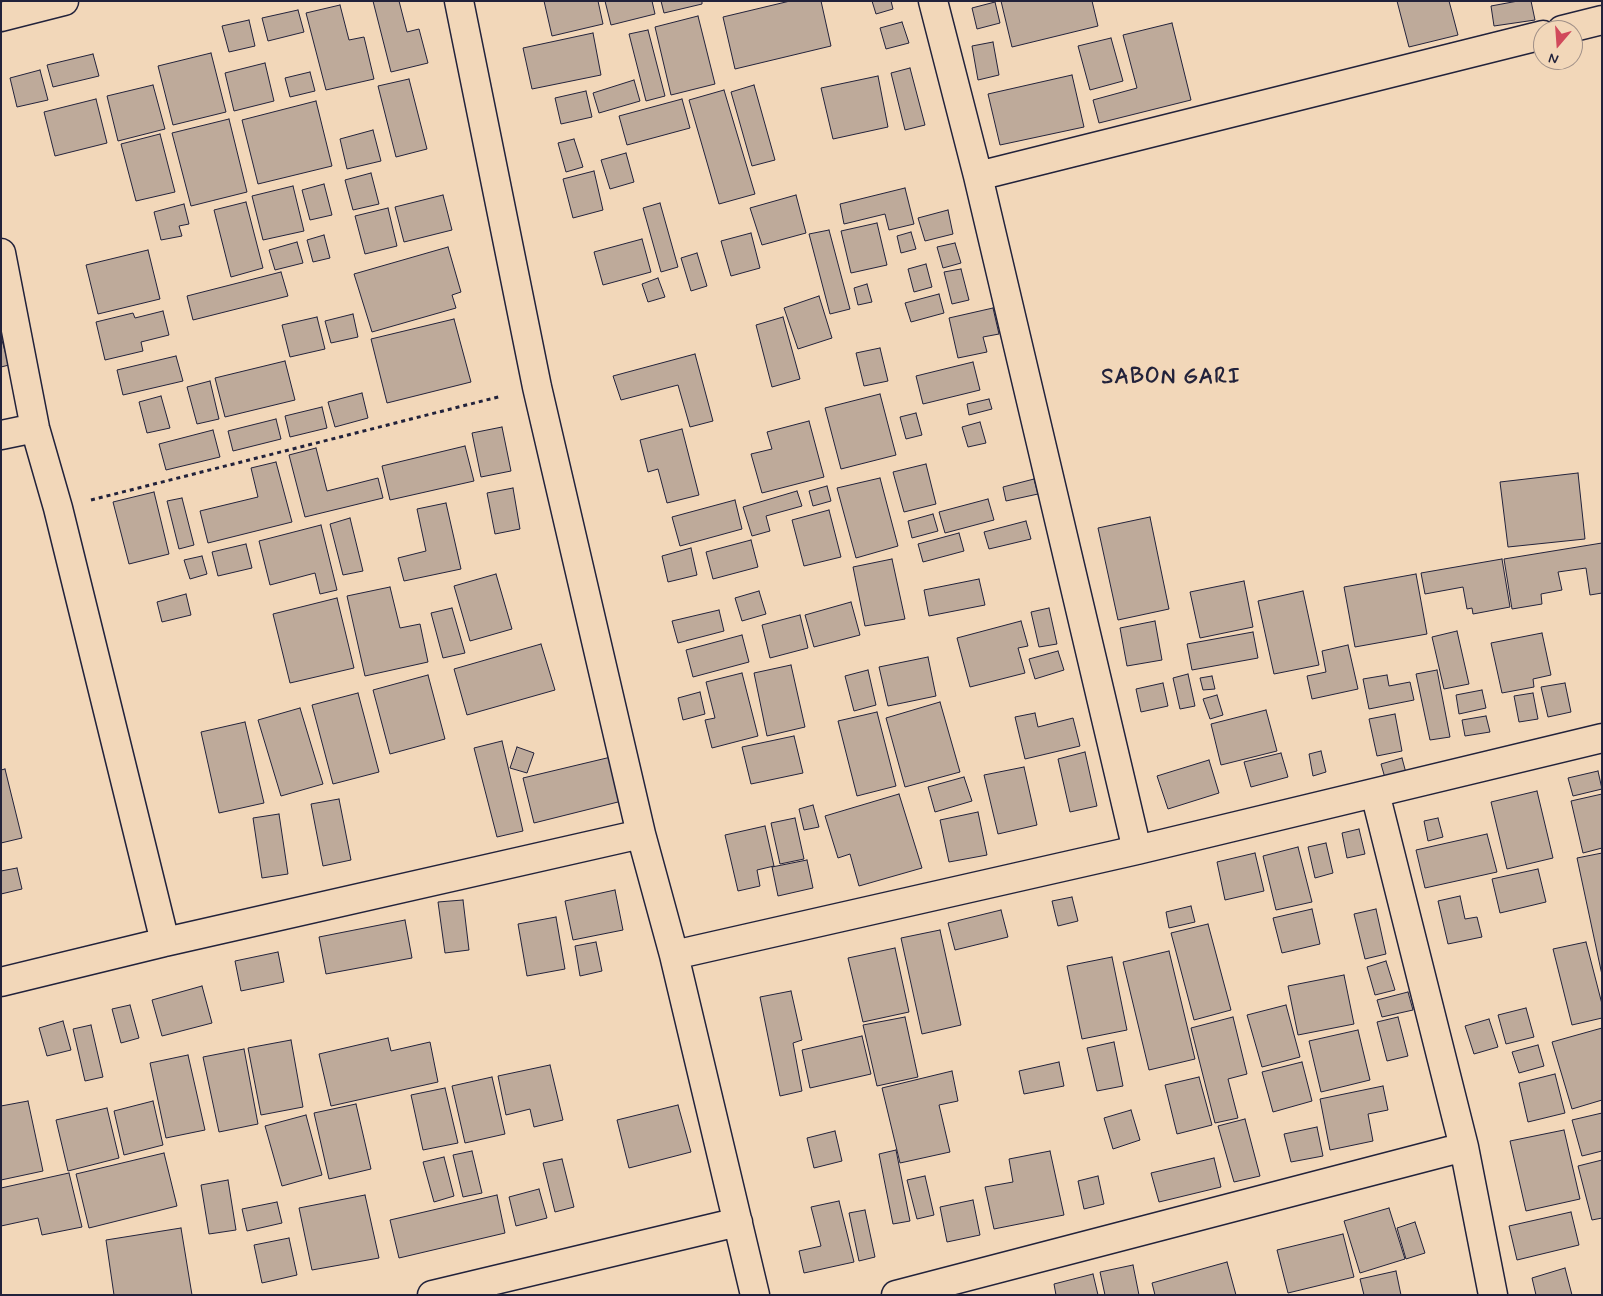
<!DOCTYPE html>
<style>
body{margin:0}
#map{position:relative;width:1603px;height:1296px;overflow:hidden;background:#f2d7b9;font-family:Mynerve,sans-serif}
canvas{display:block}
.frame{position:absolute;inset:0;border:2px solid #22223b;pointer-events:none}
.north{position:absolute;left:1533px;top:20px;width:50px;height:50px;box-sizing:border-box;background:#f2d7b9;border:1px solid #9f8f87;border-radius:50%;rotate:198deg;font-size:14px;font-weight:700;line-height:20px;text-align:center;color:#22223b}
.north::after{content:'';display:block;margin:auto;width:18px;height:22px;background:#d1495b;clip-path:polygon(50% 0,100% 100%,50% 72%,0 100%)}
</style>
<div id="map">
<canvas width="1603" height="1296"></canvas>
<div class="frame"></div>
<div class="north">N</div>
</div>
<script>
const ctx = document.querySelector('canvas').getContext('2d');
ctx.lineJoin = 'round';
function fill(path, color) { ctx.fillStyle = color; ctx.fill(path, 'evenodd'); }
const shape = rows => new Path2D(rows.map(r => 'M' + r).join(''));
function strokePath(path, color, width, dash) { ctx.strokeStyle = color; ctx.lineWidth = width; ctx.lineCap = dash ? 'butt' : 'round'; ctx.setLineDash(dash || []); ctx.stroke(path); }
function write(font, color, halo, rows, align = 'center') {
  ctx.font = font + ' Mynerve,sans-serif'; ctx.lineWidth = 4.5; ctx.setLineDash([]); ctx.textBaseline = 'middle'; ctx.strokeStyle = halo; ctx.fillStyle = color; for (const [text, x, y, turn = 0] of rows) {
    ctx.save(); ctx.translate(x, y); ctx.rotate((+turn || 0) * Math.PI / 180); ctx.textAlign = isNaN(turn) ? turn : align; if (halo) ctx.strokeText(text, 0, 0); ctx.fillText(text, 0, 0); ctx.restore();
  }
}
const building = shape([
 [373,1,399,1,407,32,419,29,428,63,391,72,373,1],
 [544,1,598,1,603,24,552,36,544,1],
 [605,1,652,1,655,14,611,25,605,1],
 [661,1,702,1,702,4,664,13,661,1],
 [790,1,821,1,831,46,735,69,723,17,790,1],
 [872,1,891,1,893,9,876,14,872,1],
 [1001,1,1092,1,1098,26,1012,47,1001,1],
 [1397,1,1449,1,1458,35,1409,47,1397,1],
 [1518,1,1531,1,1535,20,1494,26,1491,6,1518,1],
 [995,2,1000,23,977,29,972,8,995,2],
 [340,5,349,40,364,37,374,79,326,90,306,13,340,5],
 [298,10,304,32,268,41,262,18,298,10],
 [698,16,715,84,671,95,655,27,698,16],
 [249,20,255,46,229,52,222,26,249,20],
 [902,22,909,43,886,49,880,28,902,22],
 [1172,23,1191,100,1099,123,1093,100,1137,88,1123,35,1172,23],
 [648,30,665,96,646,101,629,34,648,30],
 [593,33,601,75,532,89,523,48,593,33],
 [1111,38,1123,81,1090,90,1078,46,1111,38],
 [993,42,999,75,978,80,972,46,993,42],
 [211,53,226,112,173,125,158,66,211,53],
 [93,54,99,76,53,87,47,65,93,54],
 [265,63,274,101,234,111,225,73,265,63],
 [910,68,925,125,905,130,891,73,910,68],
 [40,70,48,100,17,107,10,78,40,70],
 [310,72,315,91,290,97,285,78,310,72],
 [1072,75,1084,127,1000,145,988,94,1072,75],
 [878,76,888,127,833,139,821,88,878,76],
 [409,79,427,149,396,157,378,86,409,79],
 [634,80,640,101,599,113,593,93,634,80],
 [153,85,165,129,118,141,107,96,153,85],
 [754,85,775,160,752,166,731,92,754,85],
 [724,90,755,194,719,204,689,100,724,90],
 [586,91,592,117,561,124,555,98,586,91],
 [96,99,107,143,55,156,44,112,96,99],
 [682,99,690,128,627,145,619,116,682,99],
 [316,101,332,166,258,184,242,120,316,101],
 [229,119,247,192,191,206,172,133,229,119],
 [373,130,381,161,347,169,340,139,373,130],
 [160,134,175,192,136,201,121,144,160,134],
 [574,139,583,167,566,172,558,143,574,139],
 [626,153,634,182,610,189,601,160,626,153],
 [594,171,603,210,573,218,563,179,594,171],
 [371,173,379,204,353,210,345,180,371,173],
 [324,184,332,215,310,220,302,190,324,184],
 [293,186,304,231,263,240,252,196,293,186],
 [905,188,914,224,889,230,885,214,844,224,840,204,905,188],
 [443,195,452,230,404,242,395,207,443,195],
 [796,195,806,233,762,245,750,208,796,195],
 [246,202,263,268,231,277,214,210,246,202],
 [660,203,678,267,661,272,643,208,660,203],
 [184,204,189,224,179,226,182,236,161,240,154,212,184,204],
 [388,208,397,246,365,254,355,216,388,208],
 [948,210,953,234,925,241,918,218,948,210],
 [877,223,887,265,851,273,841,231,877,223],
 [829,230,850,309,830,314,809,234,829,230],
 [911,232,916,249,901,253,897,236,911,232],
 [751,233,760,268,731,276,721,241,751,233],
 [324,235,330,258,313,262,307,240,324,235],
 [642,239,651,272,603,285,594,252,642,239],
 [297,242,303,263,275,270,269,250,297,242],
 [955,243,961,263,943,268,937,247,955,243],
 [448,247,461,292,452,295,456,308,372,332,354,274,448,247],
 [148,250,160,299,98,314,86,265,148,250],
 [697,253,707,286,691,291,681,258,697,253],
 [926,264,932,287,914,292,908,269,926,264],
 [961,269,969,300,952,304,944,272,961,269],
 [281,272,288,296,193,320,187,296,281,272],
 [658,278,665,297,648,302,642,284,658,278],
 [867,284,872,302,858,305,854,288,867,284],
 [939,294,944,313,911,322,905,303,939,294],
 [819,296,832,338,798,349,784,308,819,296],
 [993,308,999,334,983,337,987,352,958,358,949,318,993,308],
 [163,311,169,335,141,342,143,351,105,360,96,322,133,313,135,318,163,311],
 [353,314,358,337,331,343,325,321,353,314],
 [317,317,325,349,290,357,282,325,317,317],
 [783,317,800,379,772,387,756,325,783,317],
 [454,319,471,382,387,403,371,339,454,319],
 [1,337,9,365,1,367,1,337],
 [880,348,888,381,864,386,856,353,880,348],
 [695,354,713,421,690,427,678,385,621,400,613,376,695,354],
 [176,356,183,381,123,395,117,370,176,356],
 [285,361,295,400,225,417,215,378,285,361],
 [973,362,980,390,923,404,916,376,973,362],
 [210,381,219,419,197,424,187,387,210,381],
 [362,393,368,418,335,427,328,402,362,393],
 [880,394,896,455,841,469,825,408,880,394],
 [161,396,170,428,147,433,139,402,161,396],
 [989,399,992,409,969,415,967,404,989,399],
 [322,407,327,428,290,437,285,416,322,407],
 [916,413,922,435,906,439,900,417,916,413],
 [276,419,281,439,233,451,228,431,276,419],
 [809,421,824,477,762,493,751,454,772,449,767,432,809,421],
 [980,422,986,443,968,447,962,427,980,422],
 [502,427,511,471,481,477,472,433,502,427],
 [682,429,699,495,667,503,658,469,648,472,640,440,682,429],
 [213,430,220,457,166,470,159,444,213,430],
 [465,446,474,481,390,500,382,466,465,446],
 [316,448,327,491,378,478,383,498,305,517,289,455,316,448],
 [276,462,292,522,208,543,200,511,258,497,251,468,276,462],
 [926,464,936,504,904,512,893,472,926,464],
 [1578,473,1585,539,1508,547,1500,482,1578,473],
 [880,478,898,546,856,558,837,488,880,478],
 [1034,479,1038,494,1006,501,1003,487,1034,479],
 [827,486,831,501,813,506,809,491,827,486],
 [513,488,520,529,495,534,487,493,513,488],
 [797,491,802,506,766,516,770,531,752,536,743,507,797,491],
 [154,492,169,554,129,564,113,502,154,492],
 [182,498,194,545,179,549,167,501,182,498],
 [988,499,994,520,945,533,939,512,988,499],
 [735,500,742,529,680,546,672,517,735,500],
 [446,503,461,569,404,581,398,558,426,551,417,509,446,503],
 [829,510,841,557,804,566,792,520,829,510],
 [933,514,938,531,912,538,908,521,933,514],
 [1150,517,1169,609,1118,620,1098,528,1150,517],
 [350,518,363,571,343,575,330,524,350,518],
 [1026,521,1031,539,989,549,984,532,1026,521],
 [321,525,337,590,320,594,315,573,270,585,259,541,321,525],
 [959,533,964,551,923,562,918,544,959,533],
 [751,540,758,567,713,579,706,552,751,540],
 [1602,543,1602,593,1590,595,1586,568,1558,572,1562,590,1541,594,1542,604,1512,609,1504,559,1602,543],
 [246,544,252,568,218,576,212,552,246,544],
 [691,548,697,575,668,582,662,556,691,548],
 [202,556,207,574,190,579,184,560,202,556],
 [892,559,905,619,865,626,853,567,892,559],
 [1502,559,1510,607,1473,614,1472,608,1467,609,1463,587,1425,594,1421,573,1502,559],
 [496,574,512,629,470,641,454,586,496,574],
 [1416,574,1427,634,1355,647,1344,587,1416,574],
 [979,579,985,605,929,616,924,590,979,579],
 [1244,581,1253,627,1200,638,1190,592,1244,581],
 [390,587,400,628,420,624,428,662,365,676,347,596,390,587],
 [759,591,766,614,742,621,735,598,759,591],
 [1303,591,1319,665,1274,674,1258,601,1303,591],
 [186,594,191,615,162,622,157,602,186,594],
 [337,598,354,668,290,683,273,614,337,598],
 [851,602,860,635,814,647,805,615,851,602],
 [452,608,465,653,443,658,431,613,452,608],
 [1049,608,1057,644,1039,647,1031,612,1049,608],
 [719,610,724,631,678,643,672,621,719,610],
 [800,615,808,648,770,658,762,625,800,615],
 [1021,621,1028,646,1018,648,1025,673,970,687,957,638,1021,621],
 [1155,621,1162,660,1127,666,1120,628,1155,621],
 [1457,631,1469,684,1444,689,1432,637,1457,631],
 [1253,632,1258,658,1192,670,1187,644,1253,632],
 [1542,633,1551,675,1533,679,1534,687,1502,693,1491,643,1542,633],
 [742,635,749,662,693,677,686,650,742,635],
 [541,644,555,690,467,715,454,669,541,644],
 [1348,645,1358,689,1312,699,1307,676,1326,672,1322,651,1348,645],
 [1058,651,1064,670,1035,679,1029,659,1058,651],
 [928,657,936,696,888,706,879,667,928,657],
 [791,665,805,727,767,736,754,673,791,665],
 [868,670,876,705,854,711,845,676,868,670],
 [1437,670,1450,737,1430,740,1416,674,1437,670],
 [742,673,758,736,712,748,705,720,715,718,706,682,742,673],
 [1188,674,1195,706,1180,709,1173,678,1188,674],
 [428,675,445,739,390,754,373,690,428,675],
 [1387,675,1389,686,1410,682,1414,700,1369,709,1363,679,1387,675],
 [1212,676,1215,689,1203,690,1200,678,1212,676],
 [1163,683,1168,706,1141,712,1136,689,1163,683],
 [1565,683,1571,712,1548,717,1541,687,1565,683],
 [1482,690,1486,708,1459,714,1456,695,1482,690],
 [700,692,705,714,683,720,678,698,700,692],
 [358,693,379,772,333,784,312,705,358,693],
 [1533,693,1538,719,1519,722,1514,696,1533,693],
 [1217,695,1223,715,1210,719,1203,699,1217,695],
 [940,702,960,772,905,787,886,718,940,702],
 [300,708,323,784,281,796,258,720,300,708],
 [1266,710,1277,751,1221,765,1211,724,1266,710],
 [877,712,896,786,857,796,838,721,877,712],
 [1035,713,1038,727,1073,718,1080,746,1025,759,1015,717,1035,713],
 [1395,714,1402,751,1377,756,1369,719,1395,714],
 [1486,716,1490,732,1465,736,1462,720,1486,716],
 [245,722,264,803,219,813,201,732,245,722],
 [794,736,803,773,751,784,742,747,794,736],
 [502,741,523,831,497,837,474,748,502,741],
 [517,747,534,753,527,773,510,768,517,747],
 [1321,751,1326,772,1313,776,1309,754,1321,751],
 [1085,752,1097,806,1070,812,1058,759,1085,752],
 [1281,753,1288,777,1251,787,1244,762,1281,753],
 [611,757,622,801,534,823,523,778,611,757],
 [1402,758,1406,773,1385,778,1381,764,1402,758],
 [1209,760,1219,793,1168,809,1157,776,1209,760],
 [1024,767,1037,825,998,834,984,775,1024,767],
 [5,769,22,838,1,843,1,770,5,769],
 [1598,771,1602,789,1573,796,1568,778,1598,771],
 [964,777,972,801,935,812,928,787,964,777],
 [1537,791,1553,858,1507,869,1491,802,1537,791],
 [899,794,922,868,859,886,850,854,838,858,825,816,899,794],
 [1602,794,1602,848,1583,853,1571,801,1602,794],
 [339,799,351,860,323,866,311,804,339,799],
 [813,805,819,827,804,830,799,809,813,805],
 [978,812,987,855,949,862,940,820,978,812],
 [279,814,288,874,262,878,253,818,279,814],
 [795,818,804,859,780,864,771,823,795,818],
 [1438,818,1443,837,1428,841,1424,821,1438,818],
 [765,826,774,866,757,870,760,886,738,891,725,835,765,826],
 [1359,829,1365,854,1347,858,1342,833,1359,829],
 [1487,834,1497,872,1425,888,1416,850,1487,834],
 [1326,843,1333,873,1315,878,1308,847,1326,843],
 [1298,847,1312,902,1276,910,1263,856,1298,847],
 [1255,853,1264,891,1225,900,1217,862,1255,853],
 [1602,853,1602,975,1577,858,1602,853],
 [807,860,813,888,778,896,772,867,807,860],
 [17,868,22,889,1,894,1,871,17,868],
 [1538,869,1546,902,1500,913,1492,879,1538,869],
 [615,890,623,930,573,940,565,901,615,890],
 [1460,896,1465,919,1477,917,1482,937,1448,944,1438,901,1460,896],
 [1072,897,1078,921,1058,926,1052,901,1072,897],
 [463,900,469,950,445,953,438,902,463,900],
 [1191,906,1195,922,1169,928,1166,912,1191,906],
 [1312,909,1320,944,1282,953,1273,918,1312,909],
 [1376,909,1386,954,1365,959,1354,914,1376,909],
 [1001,910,1008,937,955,950,948,923,1001,910],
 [556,917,565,969,527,976,518,924,556,917],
 [405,920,412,958,326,974,319,937,405,920],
 [1208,924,1231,1010,1194,1020,1171,933,1208,924],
 [940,930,961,1025,922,1034,901,938,940,930],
 [596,942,602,971,580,976,575,946,596,942],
 [1586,942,1602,1004,1602,1018,1572,1025,1553,949,1586,942],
 [895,948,909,1012,863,1022,848,958,895,948],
 [1169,951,1195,1059,1149,1070,1123,962,1169,951],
 [278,952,284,982,241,991,235,961,278,952],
 [1112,957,1127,1030,1082,1039,1067,966,1112,957],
 [1386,961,1395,990,1375,995,1367,967,1386,961],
 [1344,975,1354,1024,1298,1035,1288,986,1344,975],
 [202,986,212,1023,162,1036,152,1000,202,986],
 [791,991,802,1040,793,1043,802,1091,780,1096,760,997,791,991],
 [1408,992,1413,1010,1382,1017,1377,1000,1408,992],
 [130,1005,139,1038,121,1043,112,1009,130,1005],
 [1286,1005,1300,1057,1262,1067,1247,1015,1286,1005],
 [1526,1008,1534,1037,1506,1044,1498,1015,1526,1008],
 [905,1017,918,1077,877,1086,863,1025,905,1017],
 [1233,1017,1247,1074,1228,1079,1238,1118,1215,1123,1191,1028,1233,1017],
 [1398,1017,1408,1056,1387,1061,1377,1022,1398,1017],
 [1489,1019,1498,1047,1474,1054,1465,1026,1489,1019],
 [63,1021,71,1050,47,1056,39,1028,63,1021],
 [91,1025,103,1077,85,1081,73,1029,91,1025],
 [1602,1028,1602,1100,1572,1109,1552,1042,1602,1028],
 [1358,1030,1370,1080,1321,1092,1309,1041,1358,1030],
 [862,1036,871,1074,810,1088,802,1050,862,1036],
 [388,1038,391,1051,430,1042,438,1082,331,1106,319,1054,388,1038],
 [291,1040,303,1107,261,1115,248,1048,291,1040],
 [1114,1042,1123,1086,1097,1091,1087,1048,1114,1042],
 [1538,1045,1544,1066,1519,1073,1512,1052,1538,1045],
 [244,1049,258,1124,219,1132,203,1057,244,1049],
 [188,1055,205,1130,166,1138,150,1063,188,1055],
 [1059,1062,1064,1086,1024,1094,1019,1071,1059,1062],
 [1302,1062,1312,1101,1273,1112,1262,1072,1302,1062],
 [550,1065,563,1120,534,1127,530,1109,506,1115,498,1076,550,1065],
 [952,1071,958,1101,939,1105,950,1152,900,1163,882,1088,952,1071],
 [1555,1074,1565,1113,1528,1122,1519,1083,1555,1074],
 [492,1077,505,1134,465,1143,452,1086,492,1077],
 [1199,1077,1212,1125,1177,1134,1165,1085,1199,1077],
 [1383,1086,1388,1110,1368,1114,1373,1141,1330,1150,1320,1099,1383,1086],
 [445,1088,458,1143,423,1150,411,1095,445,1088],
 [28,1101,43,1171,1,1180,1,1106,28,1101],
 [153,1101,163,1145,124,1155,114,1111,153,1101],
 [356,1104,371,1169,329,1179,314,1113,356,1104],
 [678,1105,691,1152,629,1168,617,1120,678,1105],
 [107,1108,119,1158,68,1171,56,1120,107,1108],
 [1131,1110,1140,1140,1113,1149,1104,1118,1131,1110],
 [1602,1113,1602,1151,1582,1156,1572,1120,1602,1113],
 [306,1115,322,1175,282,1186,265,1126,306,1115],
 [1245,1119,1260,1176,1234,1182,1218,1126,1245,1119],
 [1317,1127,1323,1156,1291,1162,1284,1134,1317,1127],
 [1564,1130,1580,1199,1526,1211,1510,1141,1564,1130],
 [835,1131,842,1161,814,1168,807,1138,835,1131],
 [896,1150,910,1221,893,1224,879,1154,896,1150],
 [472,1151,482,1193,463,1197,453,1155,472,1151],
 [1050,1151,1064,1215,994,1229,985,1187,1013,1182,1009,1159,1050,1151],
 [164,1153,177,1206,89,1228,76,1174,164,1153],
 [444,1157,454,1196,434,1202,423,1162,444,1157],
 [1214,1158,1221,1187,1159,1202,1151,1173,1214,1158],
 [562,1159,574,1207,555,1212,543,1163,562,1159],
 [1602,1160,1602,1218,1592,1220,1578,1166,1602,1160],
 [69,1173,82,1227,42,1235,38,1218,1,1226,1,1188,69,1173],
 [925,1176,934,1215,917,1219,907,1180,925,1176],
 [1098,1176,1104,1204,1084,1209,1078,1181,1098,1176],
 [228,1180,236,1230,209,1234,201,1185,228,1180],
 [539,1189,547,1218,516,1226,509,1197,539,1189],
 [365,1195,379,1258,312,1270,299,1208,365,1195],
 [497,1195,505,1233,399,1258,390,1220,497,1195],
 [973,1200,980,1235,947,1242,940,1207,973,1200],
 [839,1201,854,1262,804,1273,799,1251,821,1246,811,1207,839,1201],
 [277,1202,282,1223,247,1231,242,1209,277,1202],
 [1389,1208,1405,1259,1360,1273,1344,1221,1389,1208],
 [865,1210,875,1257,859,1261,849,1213,865,1210],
 [1571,1212,1579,1245,1517,1260,1509,1226,1571,1212],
 [1415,1222,1425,1253,1406,1259,1397,1228,1415,1222],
 [181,1228,192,1295,114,1295,106,1240,181,1228],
 [1343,1234,1354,1277,1288,1293,1277,1250,1343,1234],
 [289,1238,297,1275,262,1283,254,1245,289,1238],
 [1227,1262,1236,1295,1155,1295,1152,1283,1227,1262],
 [1133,1265,1139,1295,1105,1295,1100,1272,1133,1265],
 [1565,1268,1572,1295,1536,1295,1532,1278,1565,1268],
 [1396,1271,1401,1295,1364,1295,1360,1279,1396,1271],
 [1093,1274,1098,1295,1056,1295,1054,1284,1093,1274]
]);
fill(building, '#beaa9a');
strokePath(building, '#22223b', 1);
const minor = shape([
 [459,1,537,387,641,834,674,955,755,1295],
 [933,1,978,176,1137,850],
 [1,17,64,1],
 [1562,30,1602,20],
 [978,176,1543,35],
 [1,253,35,428,58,508,165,942],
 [1,435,35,428],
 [1375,793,1464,1147,1493,1295],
 [674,955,1137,850,1602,738],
 [1,982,165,942,641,834],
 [432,1295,738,1222],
 [896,1295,1464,1147]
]);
strokePath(minor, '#22223b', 31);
strokePath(shape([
 [91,500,502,396]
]), '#22223b', 3, [4, 4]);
strokePath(minor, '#f2d7b9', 28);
ctx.letterSpacing = '1px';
write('bold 22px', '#22223b', '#f2d7b9', [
 ["SABON GARI",1171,378]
]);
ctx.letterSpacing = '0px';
</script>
